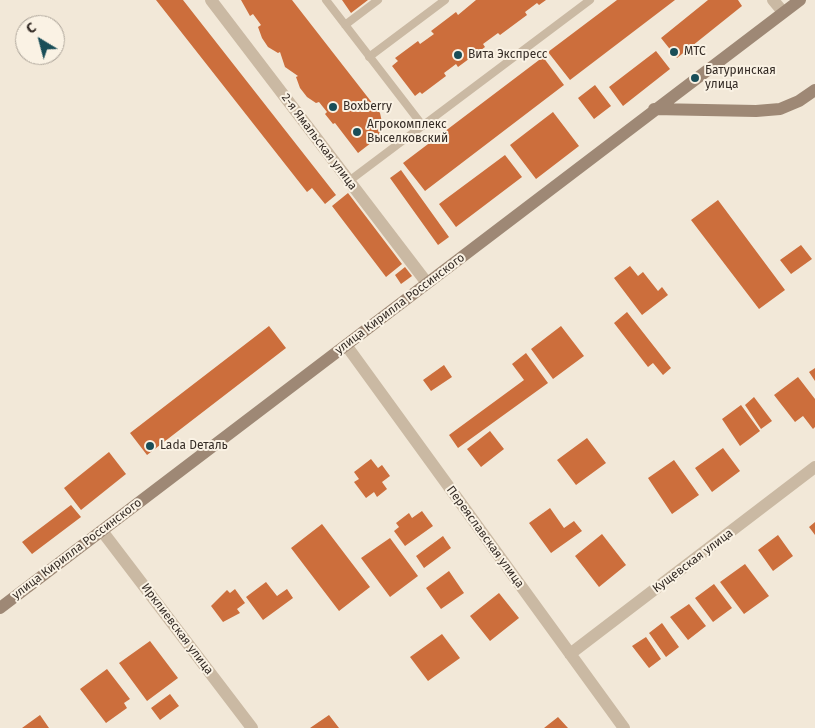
<!DOCTYPE html>
<meta charset="utf-8">
<style>
body{margin:0}
#map{position:relative;width:815px;height:728px;overflow:hidden;background:#f2e8d8;font-family:"Fira Sans",sans-serif}
canvas{display:block}
.north{position:absolute;left:15px;top:15px;width:50px;height:50px;box-sizing:border-box;background:#faf2e4;border:1px solid #aba398;border-radius:50%;rotate:323deg;font-size:14px;font-weight:700;line-height:20px;text-align:center;color:#352c26}
.north::after{content:'';display:block;margin:auto;width:18px;height:22px;background:#194e58;clip-path:polygon(50% 0,100% 100%,50% 72%,0 100%)}
</style>
<div id="map">
<canvas width="815" height="728"></canvas>
<div class="north">С</div>
</div>
<script>
const ctx = document.querySelector('canvas').getContext('2d');
ctx.lineJoin = 'round';
function fill(path, color) { ctx.fillStyle = color; ctx.fill(path, 'evenodd'); }
const shape = rows => new Path2D(rows.map(r => 'M' + r).join(''));
function strokePath(path, color, width, dash) { ctx.strokeStyle = color; ctx.lineWidth = width; ctx.lineCap = dash ? 'butt' : 'round'; ctx.setLineDash(dash || []); ctx.stroke(path); }
function write(font, color, halo, rows, align = 'center') {
  ctx.font = font + ' "Fira Sans",sans-serif'; ctx.lineWidth = 4; ctx.setLineDash([]); ctx.textBaseline = 'middle'; ctx.strokeStyle = halo; ctx.fillStyle = color; for (const [text, x, y, turn = 0] of rows) {
    ctx.save(); ctx.translate(x, y); ctx.rotate((+turn || 0) * Math.PI / 180); ctx.textAlign = isNaN(turn) ? turn : align; if (halo) ctx.strokeText(text, 0, 0); ctx.fillText(text, 0, 0); ctx.restore();
  }
}
fill(shape([
 [156,0,183,0,336,195,325,204,312,188,307,192],
 [241,0,292,0,380,113,383,127,376,139,358,153,335,123,333,124,325,114,327,112,319,102,316,103,307,97,300,88,296,77,298,76,285,67,280,52,278,53,268,47,262,38,258,27,261,25,253,14,250,16],
 [342,0,368,0,351,13],
 [476,0,546,0,539,5,537,3,525,12,527,15,500,35,498,33,483,44,485,47,458,67,456,64,444,73,446,76,422,94,420,92,415,96,392,66,398,61,395,58,418,41,420,44,434,34,431,31,456,12,458,15],
 [617,0,675,0,570,80,548,52],
 [708,0,738,0,742,6,677,58,661,38],
 [656,51,670,69,623,106,609,87],
 [543,57,564,85,425,191,403,163],
 [595,85,611,106,594,119,578,98],
 [553,112,579,146,536,179,510,145],
 [505,155,522,177,456,227,439,204],
 [401,170,449,237,438,245,390,178],
 [348,193,402,264,386,277,332,206],
 [718,200,785,290,759,309,691,220],
 [801,245,812,259,791,274,780,260],
 [630,266,638,276,643,272,658,291,662,287,668,295,642,315,614,278],
 [405,267,412,276,401,284,395,275],
 [627,312,671,368,663,375,653,363,648,367,614,323],
 [269,326,286,348,147,455,130,433],
 [561,326,584,356,553,379,531,349],
 [526,353,548,383,458,448,449,435,524,380,512,364],
 [444,365,452,377,431,391,423,380],
 [815,368,815,381,809,372],
 [798,377,815,399,815,427,813,429,803,416,795,422,774,395],
 [754,397,772,421,761,429,745,405],
 [741,405,760,431,740,446,722,419],
 [490,431,504,449,481,467,467,449],
 [587,438,606,463,576,485,557,460],
 [723,448,740,471,712,492,695,468],
 [109,452,126,474,81,510,64,488],
 [371,459,378,468,382,465,390,476,382,482,387,489,377,497,374,492,366,498,354,482,359,479,354,472],
 [674,460,699,495,672,514,648,478],
 [71,505,81,517,32,554,22,542],
 [550,508,564,528,574,521,582,531,551,553,529,523],
 [422,511,433,526,405,546,394,531,399,527,396,523,409,513,412,518],
 [815,522,815,535,809,527],
 [322,524,370,587,339,611,291,548],
 [602,534,626,565,599,587,575,556],
 [778,535,793,556,773,571,758,550],
 [443,536,451,548,424,568,416,556],
 [390,538,418,576,390,597,361,558],
 [745,564,769,596,744,614,720,582],
 [449,571,464,593,441,609,426,588],
 [266,582,277,596,287,589,293,598,263,620,246,597],
 [714,584,732,608,713,622,695,598],
 [235,589,245,603,237,609,240,613,223,622,211,606,227,590,230,593],
 [499,593,519,618,490,641,470,616],
 [689,604,706,626,688,640,670,617],
 [662,623,679,647,666,657,649,633],
 [442,634,460,658,428,681,410,657],
 [646,637,661,659,649,668,632,646],
 [150,641,178,678,147,701,119,663],
 [107,669,130,699,124,703,127,708,106,723,80,689],
 [170,694,179,706,160,720,151,708],
 [40,715,49,728,22,728],
 [329,715,339,728,310,728],
 [558,717,568,728,544,728]
]), '#cc6e3c');
strokePath(shape([
 [326,0,423,126],
 [345,25,378,0],
 [369,57,445,0],
 [349,181,590,0]
]), '#cab9a3', 8);
strokePath(shape([
 [211,0,427,283],
 [773,0,783,12],
 [346,345,624,728],
 [102,531,252,728],
 [570,654,815,467]
]), '#cab9a3', 12);
strokePath(shape([
 [654,109,756,111,780,109,799,101,815,90],
 [0,608,800,0]
]), '#9e8875', 12);
for (const [x, y, r, color] of [
 [674,52,5,"#194e58"],
 [458,55,5,"#194e58"],
 [695,78,5,"#194e58"],
 [333,107,5,"#194e58"],
 [357,132,5,"#194e58"],
 [150,446,5,"#194e58"]
]) { const dot = new Path2D(); dot.arc(x, y, r, 0, 2 * Math.PI); ctx.fillStyle = color; ctx.fill(dot); strokePath(dot, '#faf2e4', 2); }
write('12px', '#352c26', '#faf2e4', [
 ["МТС",684,52],
 ["Вита Экспресс",468,55],
 ["Батуринская",705,71],
 ["улица",705,85],
 ["Boxberry",343,107],
 ["Агрокомплекс",367,125],
 ["Выселковский",367,139],
 ["Lada Dеталь",160,446]
], 'left');
write('12px', '#352c26', '#faf2e4', [
 ["2-я Ямальская улица",319,142,53],
 ["улица Кирилла Россинского",400,304,-37],
 ["Переяславская улица",485,537,54],
 ["улица Кирилла Россинского",77,549,-37],
 ["Кущевская улица",693,561,-37],
 ["Ирклиевская улица",177,629,53]
]);
</script>
